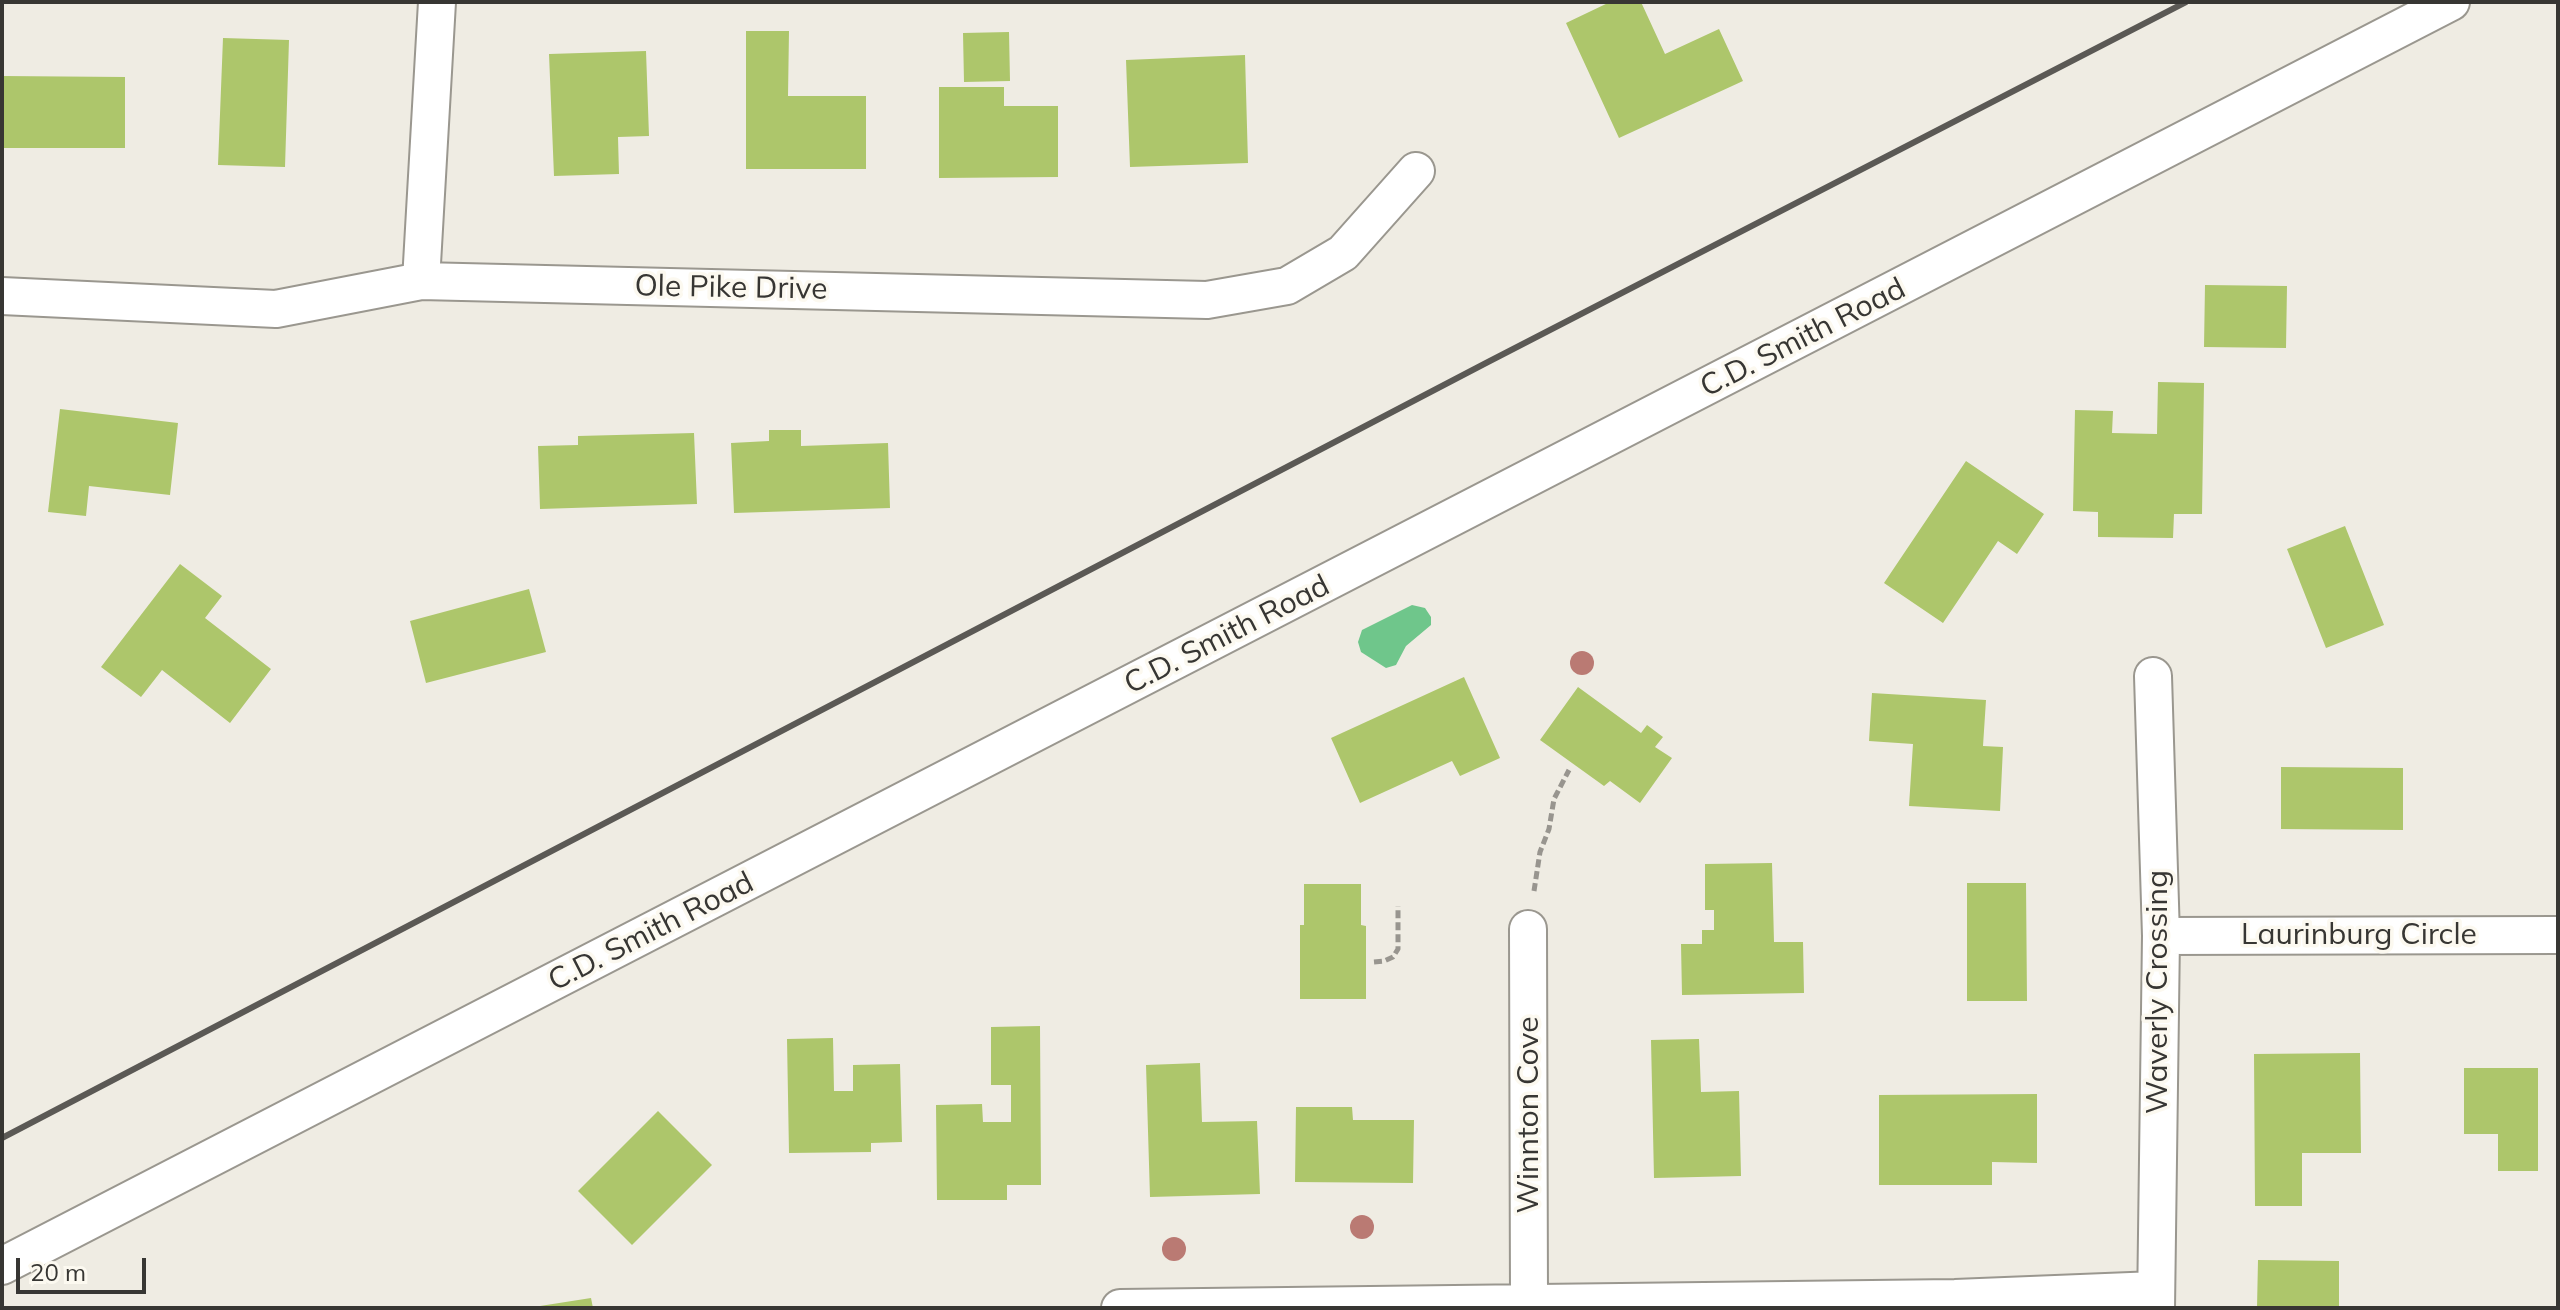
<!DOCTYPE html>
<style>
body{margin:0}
#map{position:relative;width:2560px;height:1310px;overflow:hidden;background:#efece3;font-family:Mulish,sans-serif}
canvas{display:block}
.frame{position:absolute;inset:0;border:4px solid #373633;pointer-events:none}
.scale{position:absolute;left:16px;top:1258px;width:130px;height:36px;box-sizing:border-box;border:4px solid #373633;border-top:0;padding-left:10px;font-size:24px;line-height:28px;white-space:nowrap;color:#373633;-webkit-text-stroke:6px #fcf9f0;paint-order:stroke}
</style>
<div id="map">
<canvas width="2560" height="1310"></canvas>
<div class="frame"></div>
<div class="scale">20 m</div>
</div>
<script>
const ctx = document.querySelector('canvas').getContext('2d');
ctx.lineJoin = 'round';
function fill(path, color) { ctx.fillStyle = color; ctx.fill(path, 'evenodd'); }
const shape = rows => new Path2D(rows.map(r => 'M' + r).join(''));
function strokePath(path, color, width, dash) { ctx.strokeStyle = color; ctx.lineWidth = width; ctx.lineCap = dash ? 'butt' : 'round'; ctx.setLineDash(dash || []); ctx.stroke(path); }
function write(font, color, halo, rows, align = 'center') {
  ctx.font = font + ' Mulish,sans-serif'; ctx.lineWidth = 7; ctx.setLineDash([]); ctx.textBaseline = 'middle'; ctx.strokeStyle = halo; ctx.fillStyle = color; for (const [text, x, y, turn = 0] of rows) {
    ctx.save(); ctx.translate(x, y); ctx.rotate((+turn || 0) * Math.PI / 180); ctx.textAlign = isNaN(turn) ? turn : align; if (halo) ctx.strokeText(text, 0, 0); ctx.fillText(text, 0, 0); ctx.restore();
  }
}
fill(shape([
 [1412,605,1425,608,1431,617,1431,625,1406,646,1396,665,1386,668,1361,652,1358,642,1362,630]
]), '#6fc68b');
fill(shape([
 [1610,2,1641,2,1665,54,1719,29,1743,81,1619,138,1566,23],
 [746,31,789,31,788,96,866,96,866,169,746,169],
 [1009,32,1010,81,964,82,963,33],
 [223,38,289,40,285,167,218,165],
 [646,51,649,136,618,137,619,174,554,176,549,54],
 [1245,55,1248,163,1130,167,1126,60],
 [2,76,125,77,125,148,2,148],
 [939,87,1004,87,1004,106,1058,106,1058,177,939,178],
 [2205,285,2287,286,2286,348,2204,347],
 [2158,382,2204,383,2202,514,2174,514,2173,538,2098,537,2098,512,2073,511,2075,410,2113,411,2112,433,2157,434],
 [60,409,178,423,170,495,89,486,86,516,48,512],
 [769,430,801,430,801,446,888,443,890,508,734,513,731,443,769,441],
 [694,433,697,504,540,509,538,446,578,445,578,436],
 [1966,461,2044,514,2017,554,1998,541,1943,623,1884,583],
 [2345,526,2384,625,2326,648,2287,549],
 [180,564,222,596,205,618,271,669,230,723,162,670,141,697,101,667],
 [529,589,546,652,426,683,410,621],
 [1464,677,1500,758,1460,776,1452,761,1360,803,1331,738],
 [1578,687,1641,733,1647,725,1663,737,1655,747,1672,758,1640,803,1610,781,1604,786,1540,740],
 [1872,693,1986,700,1983,746,2003,747,2000,811,1909,806,1913,744,1869,741],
 [2281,767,2403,768,2403,830,2281,829],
 [1772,863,1774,942,1803,942,1804,993,1682,995,1681,944,1702,944,1702,930,1714,930,1714,910,1705,910,1705,864],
 [1967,883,2026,883,2027,1001,1967,1001],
 [1304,884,1361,884,1361,925,1366,926,1366,999,1300,999,1300,925,1304,925],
 [1040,1026,1041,1185,1007,1185,1007,1200,937,1200,936,1105,982,1104,983,1122,1011,1122,1011,1085,991,1085,991,1027],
 [833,1038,834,1091,853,1091,853,1065,900,1064,902,1142,871,1143,871,1152,789,1153,787,1039],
 [1699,1039,1701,1092,1739,1091,1741,1176,1654,1178,1651,1040],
 [2360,1053,2361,1153,2302,1153,2302,1206,2255,1206,2254,1054],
 [1200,1063,1202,1122,1257,1121,1260,1194,1150,1197,1146,1065],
 [2464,1068,2538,1068,2538,1171,2498,1171,2498,1134,2464,1134],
 [2037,1094,2037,1163,1992,1162,1992,1185,1879,1185,1879,1095],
 [1296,1107,1352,1107,1353,1120,1414,1120,1413,1183,1295,1182],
 [658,1111,712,1165,632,1245,578,1191],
 [2258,1260,2339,1261,2339,1308,2257,1308],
 [591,1298,593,1308,540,1308,540,1306]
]), '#adc66b');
const street = shape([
 [421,281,437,2],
 [2,296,276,309,421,281,1207,300,1287,286,1343,253,1416,171],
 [2153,676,2161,936,2156,1308],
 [1528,929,1529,1301],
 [2161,936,2558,935],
 [2,1266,2451,2],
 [1120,1308,1955,1298,2156,1290]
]);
strokePath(street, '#9a978f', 40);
strokePath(shape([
 [1534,891,1540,852,1549,829,1554,799,1569,770],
 [1374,962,1384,961,1393,957,1398,949,1398,906]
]), '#98958f', 5, [8, 4]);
strokePath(street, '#fff', 36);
strokePath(shape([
 [2,1138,1486,363,2186,2]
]), '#5b5955', 6);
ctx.fillStyle = '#ba7a73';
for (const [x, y] of [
 [1582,663],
 [1362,1227],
 [1174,1249]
]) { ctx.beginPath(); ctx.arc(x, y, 12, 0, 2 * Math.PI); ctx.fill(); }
write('30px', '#373633', '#fcf9f0', [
 ["Ole Pike Drive",731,288,1],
 ["C.D. Smith Road",1803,338,-27],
 ["C.D. Smith Road",1227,635,-27],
 ["C.D. Smith Road",651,932,-27],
 ["Laurinburg Circle",2359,935],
 ["Waverly Crossing",2158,992,-90],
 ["Winnton Cove",1529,1115,-90]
]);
</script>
